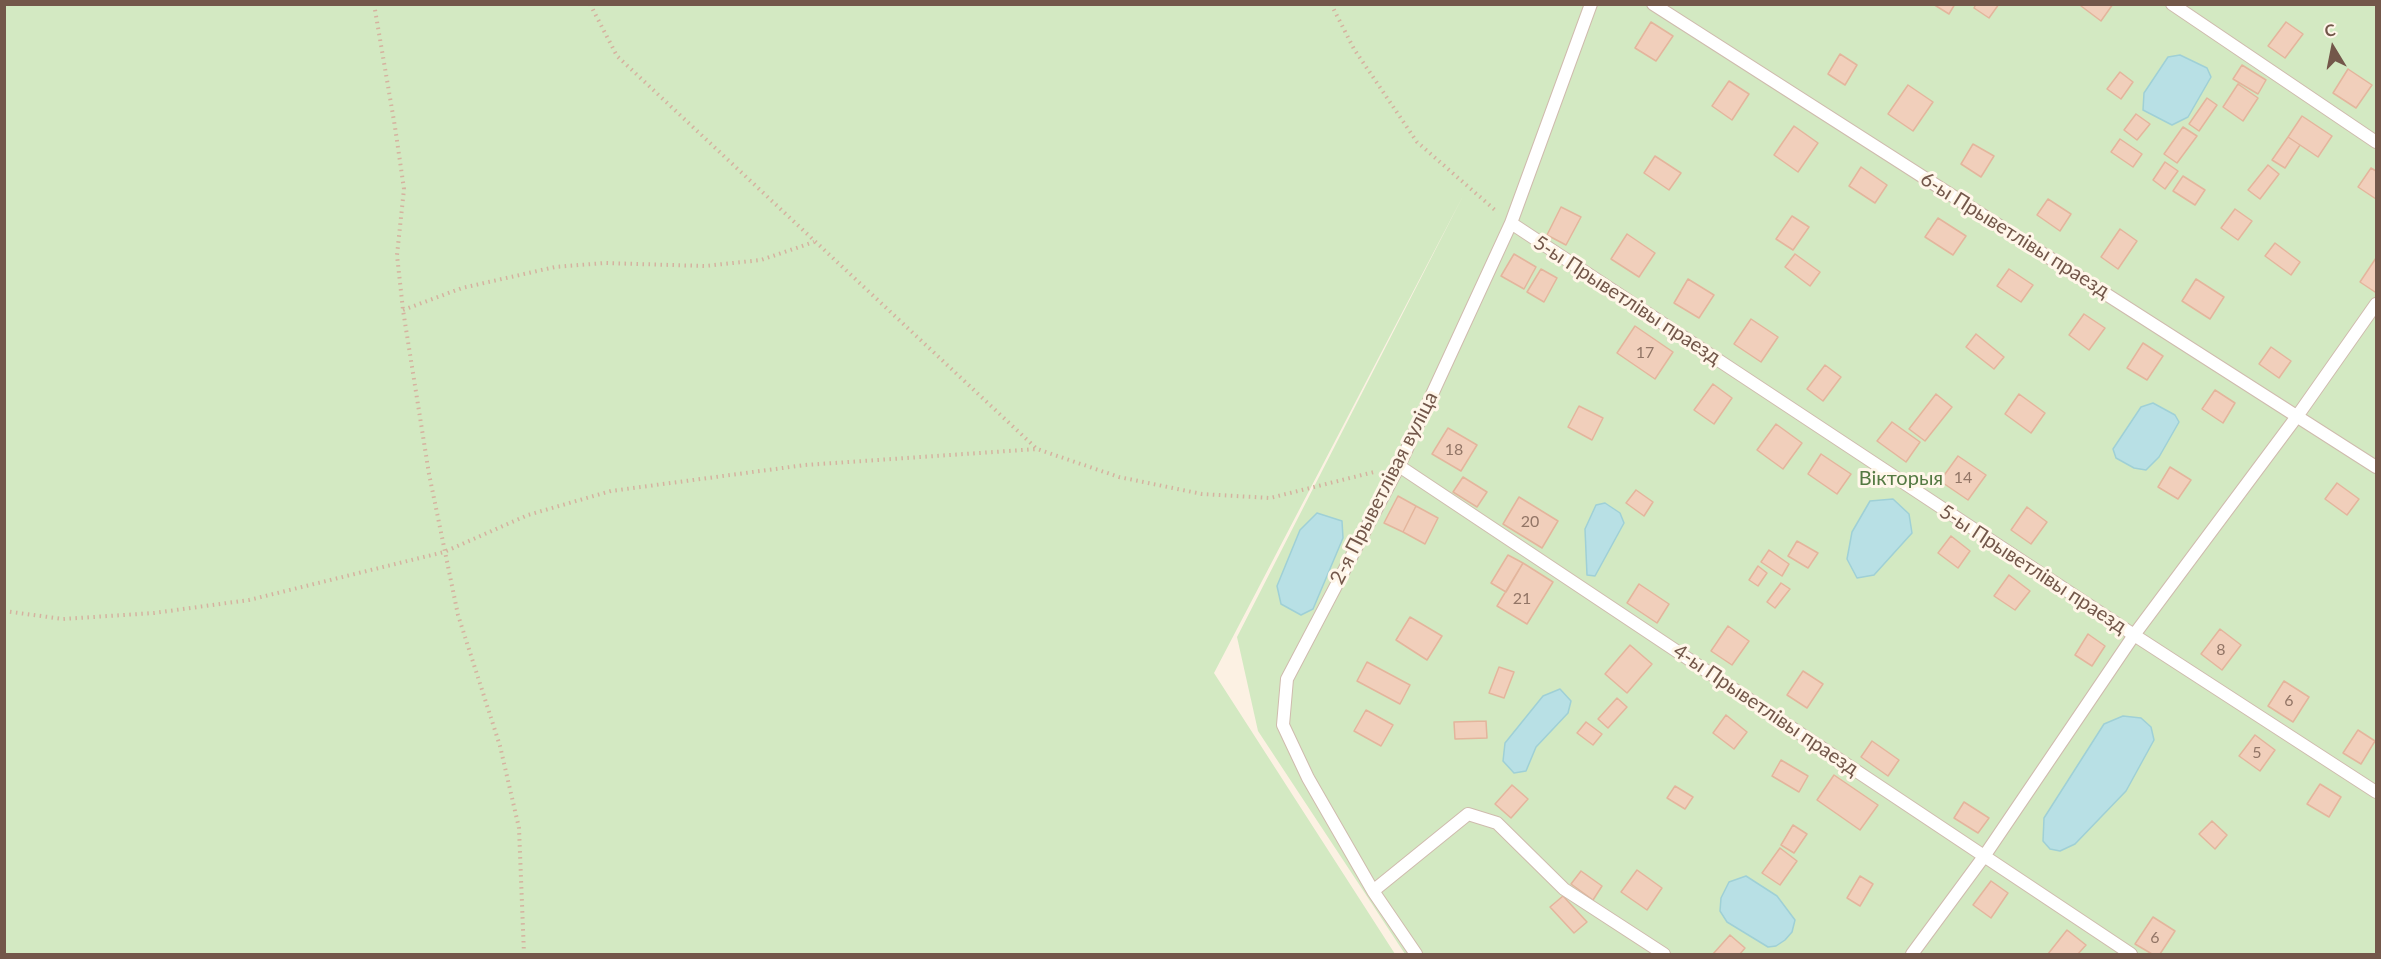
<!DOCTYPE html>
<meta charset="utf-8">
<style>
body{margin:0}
#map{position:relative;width:2381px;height:959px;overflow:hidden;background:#fcf1e3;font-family:Lato,sans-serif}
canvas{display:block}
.frame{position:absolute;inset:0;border:6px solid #73574a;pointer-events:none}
.north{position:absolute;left:2303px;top:18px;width:60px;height:60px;-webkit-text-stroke:4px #fff6e9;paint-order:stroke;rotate:350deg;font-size:16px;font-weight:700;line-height:24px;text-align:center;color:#73574a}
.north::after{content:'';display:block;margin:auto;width:21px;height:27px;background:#73574a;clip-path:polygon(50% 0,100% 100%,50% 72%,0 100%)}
</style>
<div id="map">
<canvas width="2381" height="959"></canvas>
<div class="frame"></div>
<div class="north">С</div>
</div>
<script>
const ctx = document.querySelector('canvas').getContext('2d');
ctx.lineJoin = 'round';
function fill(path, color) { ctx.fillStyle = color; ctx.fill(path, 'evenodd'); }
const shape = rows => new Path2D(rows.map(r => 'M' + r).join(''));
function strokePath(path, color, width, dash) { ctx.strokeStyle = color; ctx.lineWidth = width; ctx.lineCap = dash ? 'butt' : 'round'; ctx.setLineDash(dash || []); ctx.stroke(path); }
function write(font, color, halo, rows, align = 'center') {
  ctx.font = font + ' Lato,sans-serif'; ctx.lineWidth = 6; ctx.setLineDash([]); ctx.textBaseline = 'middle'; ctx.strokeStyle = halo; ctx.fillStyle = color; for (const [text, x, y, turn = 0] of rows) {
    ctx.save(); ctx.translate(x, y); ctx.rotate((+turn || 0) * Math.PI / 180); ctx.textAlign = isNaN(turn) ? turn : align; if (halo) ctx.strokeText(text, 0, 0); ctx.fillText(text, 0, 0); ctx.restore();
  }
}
fill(shape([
 [5,5,2376,5,2376,954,1405,954,1258,731,1237,637,1464,194,1214,673,1395,954,5,954]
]), '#d3e9c2');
const water = shape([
 [2180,55,2207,68,2211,77,2188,117,2172,125,2143,110,2144,93,2168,57,2180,55],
 [2153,403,2175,415,2179,422,2159,457,2146,470,2134,468,2116,458,2113,449,2141,407,2153,403],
 [1893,499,1909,514,1912,533,1874,575,1857,578,1847,559,1852,532,1870,501,1893,499],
 [1605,503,1620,513,1624,523,1595,576,1587,575,1585,529,1596,505,1605,503],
 [1317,513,1342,521,1343,538,1313,609,1301,615,1281,604,1277,586,1300,530,1317,513],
 [1560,689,1571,701,1568,713,1536,747,1526,771,1514,773,1503,761,1505,743,1543,696,1560,689],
 [2123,716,2141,718,2151,727,2154,740,2126,791,2075,844,2060,851,2050,849,2043,841,2044,818,2104,724,2123,716],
 [1746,876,1777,896,1795,920,1792,932,1785,940,1776,946,1768,947,1727,922,1720,911,1721,898,1729,882,1746,876]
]);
fill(water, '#b8e0e5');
strokePath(water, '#9fd0d6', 1.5);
const building = shape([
 [1933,4,1955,4,1949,14,1933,4],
 [1976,4,1999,4,1989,18,1974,8,1976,4],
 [2082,4,2113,4,2101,21,2081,6,2082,4],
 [1651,22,1673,36,1656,61,1635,48,1651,22],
 [2286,22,2303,34,2285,58,2268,46,2286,22],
 [1840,54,1857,65,1845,85,1828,74,1840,54],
 [2242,65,2266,80,2258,94,2233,79,2242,65],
 [2348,69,2372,85,2356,108,2333,93,2348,69],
 [2120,72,2133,82,2121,99,2107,89,2120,72],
 [1729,81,1749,94,1732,120,1712,106,1729,81],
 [2238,84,2258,98,2243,121,2223,107,2238,84],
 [1908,85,1933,102,1913,131,1888,114,1908,85],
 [2207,98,2217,105,2199,131,2189,124,2207,98],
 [2136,114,2150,124,2137,140,2124,130,2136,114],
 [2302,116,2332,136,2318,157,2288,137,2302,116],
 [1794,126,1818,143,1798,172,1774,155,1794,126],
 [2183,127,2197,136,2177,163,2164,154,2183,127],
 [2288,137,2300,145,2285,168,2272,160,2288,137],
 [2120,139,2142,154,2133,167,2111,152,2120,139],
 [1973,144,1994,156,1981,177,1961,164,1973,144],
 [1655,156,1681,173,1669,190,1644,173,1655,156],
 [2165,162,2178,171,2165,189,2153,180,2165,162],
 [2268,165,2279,174,2260,199,2248,190,2268,165],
 [1861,167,1887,185,1875,203,1849,186,1861,167],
 [2371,168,2376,171,2376,199,2358,187,2371,168],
 [2183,176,2205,190,2195,205,2173,191,2183,176],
 [2048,199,2071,214,2060,231,2037,215,2048,199],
 [1561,207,1581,217,1566,245,1547,235,1561,207],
 [2235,209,2252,221,2238,240,2221,228,2235,209],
 [1792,216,1809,227,1793,250,1776,239,1792,216],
 [1938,218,1966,236,1953,255,1925,237,1938,218],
 [2120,229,2137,241,2118,269,2101,257,2120,229],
 [1627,234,1655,253,1639,277,1611,259,1627,234],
 [2275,243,2300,262,2291,275,2265,256,2275,243],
 [1514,254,1536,267,1524,289,1501,276,1514,254],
 [1795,254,1820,272,1810,286,1785,267,1795,254],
 [2376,258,2376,290,2375,292,2360,282,2376,258],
 [1541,269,1557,278,1544,302,1527,292,1541,269],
 [2009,269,2033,285,2021,302,1997,286,2009,269],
 [1688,279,1714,295,1699,318,1674,303,1688,279],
 [2196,279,2224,297,2210,319,2182,301,2196,279],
 [2084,314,2105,328,2089,350,2069,335,2084,314],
 [1751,319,1778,337,1761,362,1734,344,1751,319],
 [1635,326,1673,352,1655,379,1617,353,1635,326],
 [1976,334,2004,357,1994,369,1966,347,1976,334],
 [2143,343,2163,356,2147,380,2127,368,2143,343],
 [2271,347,2291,361,2279,378,2259,364,2271,347],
 [1825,365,1841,377,1823,401,1807,389,1825,365],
 [1713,384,1732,398,1714,424,1694,410,1713,384],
 [2215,390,2235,403,2223,423,2202,409,2215,390],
 [1936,394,1952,407,1925,441,1909,429,1936,394],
 [2019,394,2045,413,2031,433,2005,414,2019,394],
 [1579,406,1603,418,1592,440,1568,427,1579,406],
 [1892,422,1920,442,1906,462,1877,441,1892,422],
 [1776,424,1802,443,1783,469,1757,450,1776,424],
 [1448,428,1477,445,1461,471,1432,454,1448,428],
 [1821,454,1851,474,1837,494,1808,474,1821,454],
 [1958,456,1986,475,1968,500,1940,481,1958,456],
 [2170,467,2191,480,2178,499,2158,487,2170,467],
 [1463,477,1487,492,1477,507,1453,492,1463,477],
 [2337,483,2359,499,2347,515,2325,499,2337,483],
 [1636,490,1653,502,1644,516,1626,503,1636,490],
 [1398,496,1416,506,1403,532,1384,523,1398,496],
 [1519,497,1558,521,1542,548,1503,524,1519,497],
 [1416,506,1438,518,1425,544,1403,532,1416,506],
 [2027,507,2047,522,2031,544,2011,530,2027,507],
 [1951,536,1970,551,1958,568,1938,553,1951,536],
 [1797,541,1818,553,1808,568,1788,556,1797,541],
 [1769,550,1789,564,1782,576,1761,562,1769,550],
 [1508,555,1523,563,1506,592,1491,583,1508,555],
 [1523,563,1553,582,1527,624,1497,606,1523,563],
 [1758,566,1767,573,1758,586,1749,580,1758,566],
 [2009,575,2030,591,2015,610,1994,596,2009,575],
 [1781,583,1790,589,1775,608,1767,602,1781,583],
 [1639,584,1669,604,1657,623,1627,603,1639,584],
 [1410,617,1442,636,1427,660,1396,640,1410,617],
 [1728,626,1749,641,1732,665,1711,651,1728,626],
 [2220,629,2241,645,2222,670,2201,654,2220,629],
 [2088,634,2105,646,2092,666,2075,655,2088,634],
 [1630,645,1652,664,1627,693,1605,674,1630,645],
 [1367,662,1410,685,1400,704,1357,681,1367,662],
 [1499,667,1514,672,1504,698,1489,693,1499,667],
 [1803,671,1823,684,1807,708,1787,695,1803,671],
 [2284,681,2309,697,2293,722,2268,706,2284,681],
 [1617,698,1627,707,1608,728,1598,719,1617,698],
 [1366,710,1393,725,1381,746,1354,731,1366,710],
 [1726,715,1747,732,1734,749,1713,733,1726,715],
 [1486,721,1487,738,1455,739,1454,722,1486,721],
 [1586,722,1602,734,1593,745,1577,733,1586,722],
 [2358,730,2375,741,2361,764,2343,753,2358,730],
 [2255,735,2275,750,2260,771,2239,756,2255,735],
 [1872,741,1899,760,1888,776,1861,757,1872,741],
 [1781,760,1808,776,1799,792,1772,776,1781,760],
 [1834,775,1878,805,1860,830,1817,800,1834,775],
 [2320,784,2341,797,2329,817,2307,804,2320,784],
 [1512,785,1528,799,1511,818,1495,804,1512,785],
 [1675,786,1693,797,1685,809,1667,798,1675,786],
 [1964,802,1989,818,1978,833,1954,818,1964,802],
 [2212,821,2227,835,2215,849,2199,834,2212,821],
 [1793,825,1807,834,1794,853,1781,845,1793,825],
 [1780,848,1797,861,1780,885,1762,873,1780,848],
 [1637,870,1662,888,1647,910,1621,892,1637,870],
 [1581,871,1602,886,1593,900,1571,884,1581,871],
 [1860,876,1873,884,1860,906,1847,898,1860,876],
 [1991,881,2008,893,1991,918,1973,905,1991,881],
 [1563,896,1587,922,1574,933,1550,907,1563,896],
 [2153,917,2175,931,2160,954,2152,954,2135,944,2153,917],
 [2067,930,2086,945,2078,954,2048,954,2067,930],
 [1730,935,1745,948,1740,954,1713,954,1730,935]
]);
fill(building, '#f1cfbb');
strokePath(building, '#e3b59c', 1.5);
const service = shape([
 [1653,4,2376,467],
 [2172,4,2376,142],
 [1511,223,2134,635,2376,792],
 [1399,466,2131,954],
 [1373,891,1468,814,1497,823,1564,889,1664,954],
 [1416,954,1373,891,1308,778,1283,725,1287,679,1399,466,1511,223,1591,4],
 [1912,954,1985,855,2134,635,2298,415,2376,304]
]);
strokePath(service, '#cfbbad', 14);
strokePath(shape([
 [374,4,395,127,404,189,397,255,403,310,429,474,458,615,500,746,519,828,524,954],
 [590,4,617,56,1037,449,1119,477,1202,494,1270,498,1374,472],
 [1331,4,1354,49,1417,142,1495,210],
 [403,310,462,288,555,267,604,263,705,266,761,260,814,242],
 [4,611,63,619,154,613,249,600,444,552,528,515,611,491,805,465,1037,449]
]), '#d5b29f', 4, [1.5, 4.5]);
strokePath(service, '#fff', 12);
write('16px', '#927566', null, [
 ["17",1645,353],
 ["18",1454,450],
 ["14",1963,478],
 ["20",1530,522],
 ["21",1522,599],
 ["8",2221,650],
 ["6",2289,701],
 ["5",2257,753],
 ["6",2155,938]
]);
write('20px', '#73574a', '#fff6e9', [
 ["6-ы Прыветлівы праезд",2015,235,32],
 ["5-ы Прыветлівы праезд",1627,300,33],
 ["2-я Прыветлівая вуліца",1384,488,-63],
 ["5-ы Прыветлівы праезд",2033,569,33],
 ["4-ы Прыветлівы праезд",1766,710,34]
]);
write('20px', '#547942', '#fff6e9', [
 ["Вікторыя",1901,479]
]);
</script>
